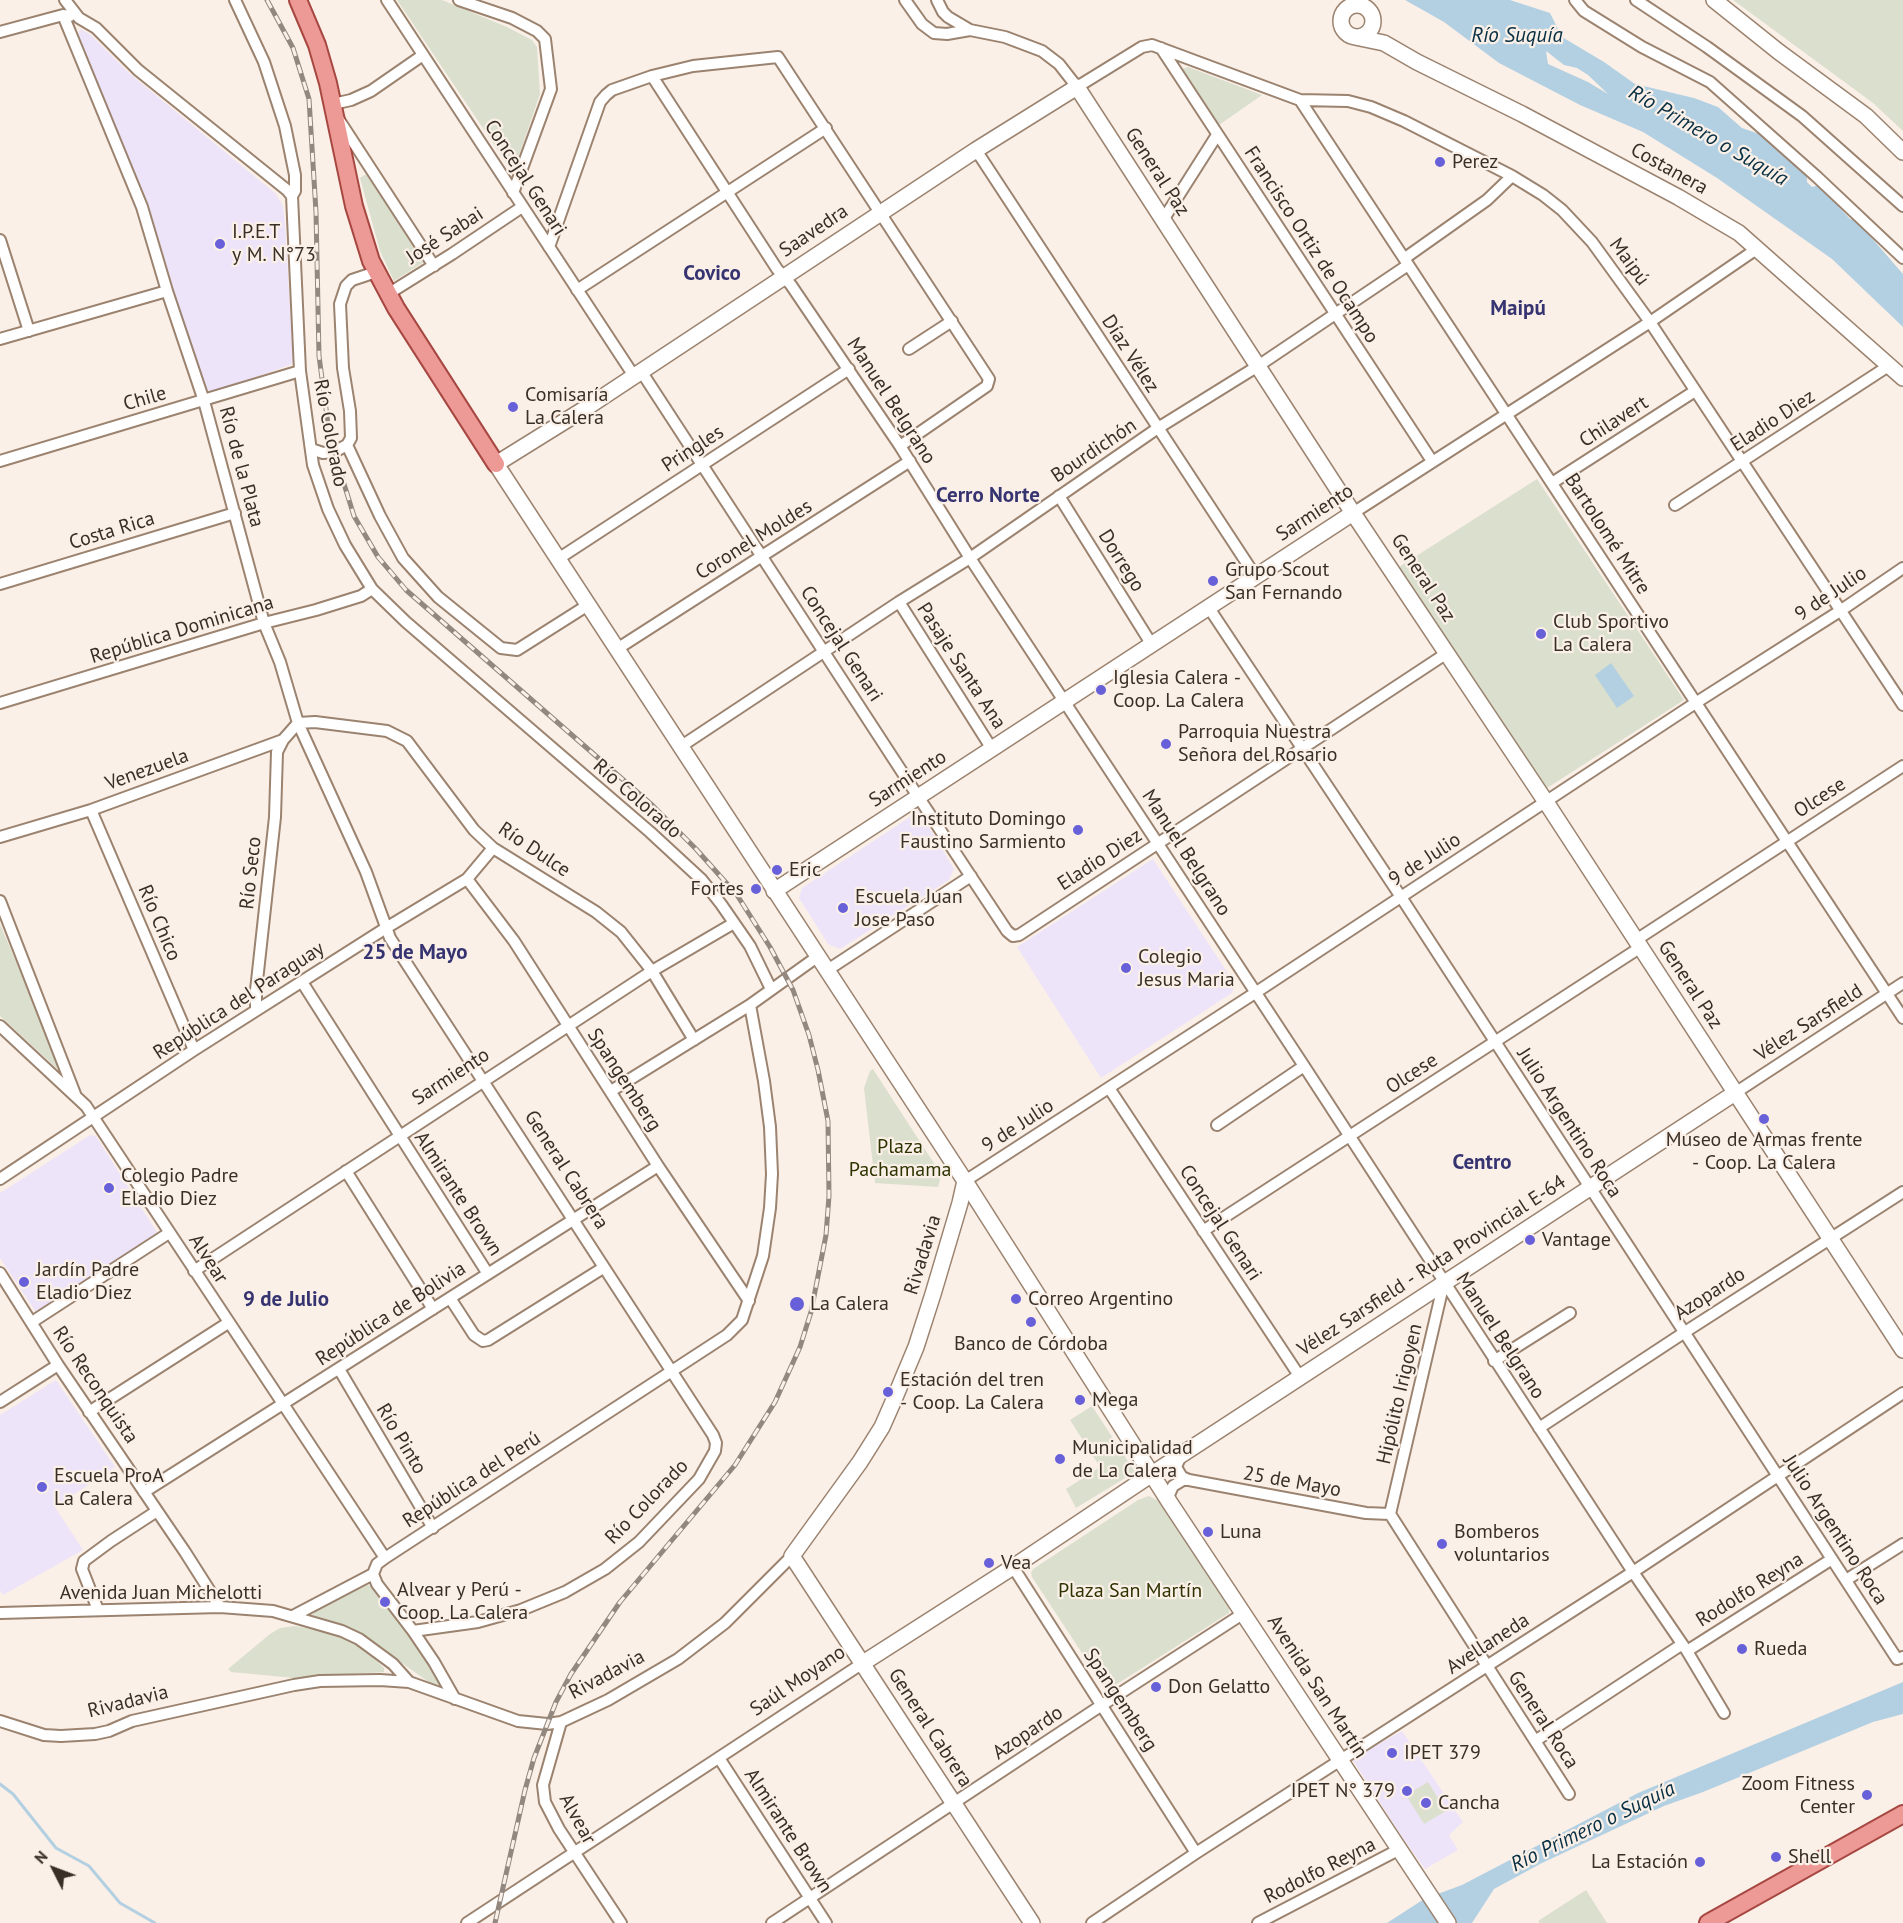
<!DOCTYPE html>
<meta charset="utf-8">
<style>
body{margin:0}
#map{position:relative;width:1903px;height:1923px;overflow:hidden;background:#fbf0e8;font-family:"PT Sans",sans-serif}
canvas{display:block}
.north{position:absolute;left:24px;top:1839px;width:60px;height:60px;-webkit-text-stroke:4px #fbf0e8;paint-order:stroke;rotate:312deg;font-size:16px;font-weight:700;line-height:24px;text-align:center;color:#392f26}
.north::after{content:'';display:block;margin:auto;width:21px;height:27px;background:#392f26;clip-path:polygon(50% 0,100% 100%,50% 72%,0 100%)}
</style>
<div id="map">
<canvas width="1903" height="1923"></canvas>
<div class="north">N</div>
</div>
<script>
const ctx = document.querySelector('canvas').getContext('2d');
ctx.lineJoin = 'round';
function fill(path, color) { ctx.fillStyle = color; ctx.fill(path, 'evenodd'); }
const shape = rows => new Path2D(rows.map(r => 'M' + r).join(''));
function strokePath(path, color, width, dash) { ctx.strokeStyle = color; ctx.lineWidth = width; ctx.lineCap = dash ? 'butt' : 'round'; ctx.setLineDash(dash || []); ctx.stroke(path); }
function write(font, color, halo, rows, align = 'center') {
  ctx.font = font + ' "PT Sans",sans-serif'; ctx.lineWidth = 4.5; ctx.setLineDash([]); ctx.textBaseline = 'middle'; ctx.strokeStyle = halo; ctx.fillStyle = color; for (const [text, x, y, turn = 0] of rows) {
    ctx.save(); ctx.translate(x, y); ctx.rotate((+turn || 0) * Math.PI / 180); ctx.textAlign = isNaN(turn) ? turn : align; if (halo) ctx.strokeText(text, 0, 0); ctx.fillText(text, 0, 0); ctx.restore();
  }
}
fill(shape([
 [80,29,90,34,129,73,276,194,283,206,285,224,293,362,290,365,213,392,209,391,201,380,148,204,78,34],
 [919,811,954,869,949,880,840,949,828,944,799,898,802,888],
 [1153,859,1235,984,1232,993,1101,1078,1017,947],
 [90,1135,96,1136,99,1141,158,1234,36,1312,0,1258,0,1193],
 [56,1380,115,1467,55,1507,83,1550,3,1595,0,1590,0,1415],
 [1402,1731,1463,1822,1449,1835,1458,1850,1425,1869,1402,1837,1352,1759]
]), '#ede4f9');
fill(shape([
 [397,0,442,0,507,27,532,40,537,47,540,94,513,173],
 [1733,0,1903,0,1903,131,1873,103],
 [1188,67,1262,95,1219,125,1184,76,1182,69],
 [366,174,424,262,394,281,380,251,360,178],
 [1537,479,1684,700,1544,790,1399,567],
 [0,924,64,1075,0,1016],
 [873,1069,939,1171,940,1180,938,1187,875,1183,864,1088,870,1071],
 [1092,1406,1135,1472,1076,1508,1066,1489,1100,1467,1070,1420],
 [1149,1496,1161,1502,1229,1606,1229,1613,1117,1684,1110,1686,1103,1685,1032,1577,1031,1573,1033,1569,1138,1500],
 [367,1585,372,1586,411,1636,439,1680,439,1686,430,1683,360,1633,312,1615,316,1611],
 [295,1626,330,1633,349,1641,361,1647,378,1662,384,1668,384,1672,294,1678,231,1672,228,1669,270,1634,280,1628],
 [1428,1782,1446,1811,1424,1824,1406,1795],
 [1586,1890,1607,1923,1540,1923,1538,1921]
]), '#dbdfcd');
fill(shape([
 [1405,0,1510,0,1550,13,1562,37,1604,62,1635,84,1694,98,1718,107,1742,128,1762,135,1798,164,1807,177,1807,182,1812,187,1819,185,1850,219,1856,220,1903,274,1903,327,1832,259,1717,178,1643,132,1580,105,1499,63,1444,22],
 [1546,51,1564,65,1577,68,1588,75,1608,94,1588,82,1548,64],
 [1611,663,1634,696,1617,708,1595,675],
 [1903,1682,1903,1714,1873,1722,1703,1792,1664,1806,1542,1863,1494,1889,1472,1923,1387,1923,1424,1899,1462,1885,1638,1793]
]), '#b3d0e2');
strokePath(shape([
 [0,1784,13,1794,56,1848,89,1866,120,1903,155,1923]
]), '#b3d0e2', 3);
const street = shape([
 [65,0,79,18,96,28,138,70,287,190,292,196,300,371,313,465,328,509,345,545,372,589,406,622,650,832,702,880,721,904,750,946,771,989],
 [235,0,264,62,285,126,295,175,295,191,292,196],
 [387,0,634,376],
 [459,0,512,18,537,31,545,39,551,89,513,193],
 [905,0,922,24,934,33,947,34,970,30],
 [937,0,943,12,948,17,970,30,1005,37,1042,51,1059,64,1077,87,1142,47,1152,45,1300,100,1348,101,1371,107,1404,121,1512,176,1543,195,1562,210,1592,242,1650,322,1903,705],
 [1575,0,1584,11,1642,47,1710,82,1817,177,1903,258],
 [1636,0,1707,47,1802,116,1903,206],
 [63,15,142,207,167,291,204,401,264,623,280,662,298,723,366,872,390,938,713,1435,716,1443,715,1451,699,1479,639,1542,605,1569,565,1592,521,1610,478,1622,413,1631],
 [0,32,63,15,70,16],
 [1161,48,1432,461],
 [652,76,777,269,791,285,900,446,970,558,1304,1066,1633,1572,1687,1651,1724,1713],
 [1300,100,1903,1018],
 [333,104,351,100,371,91,423,55],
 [339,120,434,266],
 [976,150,1256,577],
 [1163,220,1217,135],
 [0,240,29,331],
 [549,247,600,102,606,95,612,90,652,76,693,66,778,57,989,379,987,386,900,446],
 [1405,258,1487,200,1512,176],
 [577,290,826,128],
 [388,294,452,254,522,207],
 [0,339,167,291],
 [909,349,952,321],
 [641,371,919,798,1007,931,1013,936,1019,935,1447,653],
 [347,445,380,516,403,558,438,597,501,648,517,650,588,605],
 [311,449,323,453,334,452,347,445,351,438,350,411,343,368,340,304,346,286,352,280,376,272],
 [0,461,300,371],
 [1552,483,1695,391],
 [1059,496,1152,645],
 [1675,505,1890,365],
 [1353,513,1650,322,1758,248],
 [558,559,849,369],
 [0,584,235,513],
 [899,602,992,749],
 [1209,608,1401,897,1897,1659,1903,1657],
 [617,649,910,461],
 [0,703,264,623,316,610,361,596,372,589],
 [680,747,899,602,970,558,1158,428,1258,366,1408,265],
 [91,810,194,1050],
 [0,837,91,810,283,740,298,723,315,722,387,731,407,741,474,830,493,848,596,912,621,932,652,971,694,1040],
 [467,879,514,941,658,1166,749,1301],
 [0,901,75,1094],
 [1636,940,1903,766],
 [826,971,971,876],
 [302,982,488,1274],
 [256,1010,256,990,275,817,277,752,283,740],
 [0,1026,86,1106,385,1558],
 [1109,1088,1300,1377],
 [611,1091,750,1005,817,957],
 [1735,1093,1903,983],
 [1217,1125,1304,1066],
 [346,1171,433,1309],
 [0,1179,194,1050,386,928,467,879,493,848],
 [965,1181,1255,993,1697,702,1840,611,1903,568],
 [1203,1231,1641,947],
 [194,1271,652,971,734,923],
 [0,1273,58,1365,185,1552,220,1607],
 [450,1298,474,1335,483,1341,488,1340,603,1268],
 [32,1322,169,1233],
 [1494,1361,1570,1313],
 [339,1369,433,1528],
 [0,1402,58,1365],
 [89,1412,228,1323],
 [1539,1428,1685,1332,1903,1192],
 [1181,1455,1176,1467,1182,1477,1189,1480],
 [144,1492,658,1166],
 [1170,1503,1169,1495,1173,1486,1183,1480,1189,1480,1366,1513,1390,1514],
 [1390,1514,1569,1794],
 [1390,1514,1444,1282],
 [1013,1567,1196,1853],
 [373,1574,377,1584,413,1631,434,1662,455,1699],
 [1846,1580,1903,1544],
 [98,1610,82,1569,84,1561,111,1541,157,1511],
 [0,1613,220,1607,273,1611,342,1631,359,1639,393,1664,409,1682],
 [293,1616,373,1574,377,1564,385,1558,727,1335,742,1320,763,1256,770,1208,772,1174,770,1127,764,1081,750,1005],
 [1687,1651,1832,1559],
 [0,1721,44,1735,61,1736,95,1734,109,1731,132,1721,294,1685,320,1681,380,1680,409,1682,518,1721,547,1724,561,1722,608,1700,678,1659,725,1623,792,1556],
 [561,1722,543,1785,545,1802,559,1829,621,1923],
 [1535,1741,1681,1645],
 [719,1758,826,1923],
 [467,1923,863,1663],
 [772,1923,1102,1705,1244,1613],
 [1092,1923,1196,1853,1633,1572,1903,1393],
 [1258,1923,1398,1850]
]);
const secondary = shape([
 [1714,0,1779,52,1866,116,1903,152],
 '1341 21a16 16 0 1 1 32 0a16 16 0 1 1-32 0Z',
 [1355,37,1384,43,1417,62,1522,114,1678,197,1739,233,1903,378],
 [774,891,1353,513],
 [965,1181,960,1203,933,1294,916,1347,893,1402,882,1427,860,1462,792,1556,1032,1923],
 [863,1663,1013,1567,1152,1474,1735,1093],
 [1448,1923,1170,1503,965,1181,496,464,586,408,976,150,1077,87,1353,513,1546,802,1903,1350]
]);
const primary = shape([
 [298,0,317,45,328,83,354,206,371,261,396,308,496,464],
 [1708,1923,1903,1814]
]);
strokePath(street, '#9b836f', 14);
strokePath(secondary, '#9b836f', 18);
strokePath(primary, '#a64841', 20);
strokePath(street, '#fff', 10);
strokePath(secondary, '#fff', 15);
strokePath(primary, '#ed9995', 16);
const rail = shape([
 [267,0,293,48,309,99,316,212,319,356,330,439,354,516,378,557,406,590,652,805,696,849,737,895,770,947,793,990,809,1035,818,1070,828,1121,829,1196,826,1235,811,1312,800,1347,775,1402,735,1465,620,1602,571,1674,556,1702,534,1758,525,1790,495,1923]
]);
strokePath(rail, '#938880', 5);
strokePath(rail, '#fbf0e8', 3, [9]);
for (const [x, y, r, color] of [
 [1440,162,6,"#6760d9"],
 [220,244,6,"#6760d9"],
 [513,407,6,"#6760d9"],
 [1213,581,6,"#6760d9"],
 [1541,634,6,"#6760d9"],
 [1101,690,6,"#6760d9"],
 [1166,744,6,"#6760d9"],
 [1078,830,6,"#6760d9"],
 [777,870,6,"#6760d9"],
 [756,889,6,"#6760d9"],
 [843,908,6,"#6760d9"],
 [1126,968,6,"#6760d9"],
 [1764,1119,6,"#6760d9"],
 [109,1188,6,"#6760d9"],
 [1530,1240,6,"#6760d9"],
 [24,1282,6,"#6760d9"],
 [1016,1299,6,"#6760d9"],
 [797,1304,8,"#6760d9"],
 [1031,1322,6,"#6760d9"],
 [888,1392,6,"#6760d9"],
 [1080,1400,6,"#6760d9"],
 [1060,1459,6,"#6760d9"],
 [42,1487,6,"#6760d9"],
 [1208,1532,6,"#6760d9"],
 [1442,1544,6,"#6760d9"],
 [989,1563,6,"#6760d9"],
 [385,1602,6,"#6760d9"],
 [1742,1649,6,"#6760d9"],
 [1156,1687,6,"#6760d9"],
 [1392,1753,6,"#6760d9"],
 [1407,1791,6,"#6760d9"],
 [1867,1795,6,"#6760d9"],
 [1426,1803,6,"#6760d9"],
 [1776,1857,6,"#6760d9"],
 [1700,1862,6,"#6760d9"]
]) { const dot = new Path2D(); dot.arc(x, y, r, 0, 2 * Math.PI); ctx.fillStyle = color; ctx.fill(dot); strokePath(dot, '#fbf0e8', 2); }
write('20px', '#392f26', '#fbf0e8', [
 ["Perez",1452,162],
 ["I.P.E.T",232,232],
 ["y M. N°73",232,255],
 ["Comisaría",525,395],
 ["La Calera",525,418],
 ["Grupo Scout",1225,570],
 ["San Fernando",1225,593],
 ["Club Sportivo",1553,622],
 ["La Calera",1553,645],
 ["Iglesia Calera -",1113,678],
 ["Coop. La Calera",1113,701],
 ["Parroquia Nuestra",1178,732],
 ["Señora del Rosario",1178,755],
 ["Instituto Domingo",1066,819,"right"],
 ["Faustino Sarmiento",1066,842,"right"],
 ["Eric",789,870],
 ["Fortes",744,889,"right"],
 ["Escuela Juan",855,897],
 ["Jose Paso",855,920],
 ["Colegio",1138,957],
 ["Jesus Maria",1138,980],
 ["Museo de Armas frente",1764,1140,"center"],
 ["- Coop. La Calera",1764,1163,"center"],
 ["Colegio Padre",121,1176],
 ["Eladio Diez",121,1199],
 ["Vantage",1542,1240],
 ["Jardín Padre",36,1270],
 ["Eladio Diez",36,1293],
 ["Correo Argentino",1028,1299],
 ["La Calera",810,1304],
 ["Banco de Córdoba",1031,1344,"center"],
 ["Estación del tren",900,1380],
 ["- Coop. La Calera",900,1403],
 ["Mega",1092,1400],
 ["Municipalidad",1072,1448],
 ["de La Calera",1072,1471],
 ["Escuela ProA",54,1476],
 ["La Calera",54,1499],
 ["Luna",1220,1532],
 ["Bomberos",1454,1532],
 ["voluntarios",1454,1555],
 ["Vea",1001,1563],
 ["Alvear y Perú -",397,1590],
 ["Coop. La Calera",397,1613],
 ["Rueda",1754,1649],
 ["Don Gelatto",1168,1687],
 ["IPET 379",1404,1753],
 ["Zoom Fitness",1855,1784,"right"],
 ["Center",1855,1807,"right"],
 ["IPET N° 379",1395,1791,"right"],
 ["Cancha",1438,1803],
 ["Shell",1788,1857],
 ["La Estación",1688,1862,"right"]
], 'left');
write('20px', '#392f26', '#fbf0e8', [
 ["Costanera",1669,169,29],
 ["General Paz",1157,172,57],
 ["Concejal Genari",525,178,57],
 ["Saavedra",814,231,-34],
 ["José Sabai",445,236,-33],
 ["Francisco Ortiz de Ocampo",1311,245,57],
 ["Maipú",1629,262,54],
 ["Díaz Vélez",1130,354,57],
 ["Chile",145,399,-16],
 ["Manuel Belgrano",891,401,57],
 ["Eladio Diez",1773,421,-33],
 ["Chilavert",1614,422,-33],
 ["Río Colorado",330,433,79],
 ["Pringles",693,449,-33],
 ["Bourdichón",1094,451,-34],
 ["Río de la Plata",241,467,75],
 ["Sarmiento",1315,513,-33],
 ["Costa Rica",112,531,-17],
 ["Bartolomé Mitre",1607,534,57],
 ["Coronel Moldes",754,540,-32],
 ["Dorrego",1121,561,58],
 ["General Paz",1423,578,57],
 ["9 de Julio",1831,594,-34],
 ["República Dominicana",182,630,-17],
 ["Concejal Genari",841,644,57],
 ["Pasaje Santa Ana",961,666,57],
 ["Venezuela",147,770,-20],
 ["Sarmiento",908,779,-33],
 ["Olcese",1820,798,-33],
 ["Río Colorado",637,799,41],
 ["Río Dulce",534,850,34],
 ["Manuel Belgrano",1186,853,57],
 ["Eladio Diez",1100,860,-33],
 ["9 de Julio",1425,860,-33],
 ["Río Seco",251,873,-84],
 ["Río Chico",159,923,67],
 ["General Paz",1690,985,57],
 ["República del Paraguay",239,1001,-33],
 ["Vélez Sarsfield",1809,1023,-33],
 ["Olcese",1412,1074,-33],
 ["Sarmiento",451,1077,-33],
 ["Spangemberg",624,1080,57],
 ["Julio Argentino Roca",1569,1123,57],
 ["9 de Julio",1018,1126,-33],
 ["General Cabrera",566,1170,57],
 ["Almirante Brown",458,1194,57],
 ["Concejal Genari",1220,1223,57],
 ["Rivadavia",923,1255,-73],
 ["Alvear",208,1259,57],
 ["Vélez Sarsfield - Ruta Provincial E-64",1432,1266,-33],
 ["Azopardo",1710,1294,-33],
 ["República de Bolivia",391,1314,-33],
 ["Manuel Belgrano",1500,1336,57],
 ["Río Reconquista",95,1385,56],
 ["Hipólito Irigoyen",1400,1394,-77],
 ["Río Pinto",401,1439,59],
 ["República del Perú",472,1480,-33],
 ["25 de Mayo",1292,1482,10],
 ["Río Colorado",647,1502,-46],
 ["Julio Argentino Roca",1835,1530,57],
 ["Rodolfo Reyna",1750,1590,-32],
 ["Avenida Juan Michelotti",161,1593],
 ["Avellaneda",1488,1644,-33],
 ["Rivadavia",607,1675,-28],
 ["Saúl Moyano",798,1681,-34],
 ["Avenida San Martín",1317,1687,57],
 ["Spangemberg",1120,1700,57],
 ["Rivadavia",128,1702,-14],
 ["General Roca",1543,1720,57],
 ["General Cabrera",930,1728,57],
 ["Azopardo",1028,1733,-34],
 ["Alvear",577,1819,61],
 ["Almirante Brown",788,1831,57],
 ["Rodolfo Reyna",1320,1871,-27]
]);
write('20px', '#2e3401', '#fbf0e8', [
 ["Plaza",900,1147],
 ["Pachamama",900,1170],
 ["Plaza San Martín",1130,1591]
]);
write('italic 21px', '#083044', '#fbf0e8', [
 ["Río Suquía",1517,36],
 ["Río Primero o Suquía",1708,136,30],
 ["Río Primero o Suquía",1593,1827,-26]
]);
write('bold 21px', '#363470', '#fbf0e8', [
 ["Covico",712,274],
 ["Maipú",1518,309],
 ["Cerro Norte",988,496],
 ["25 de Mayo",415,953],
 ["Centro",1482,1163],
 ["9 de Julio",286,1300]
]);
</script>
